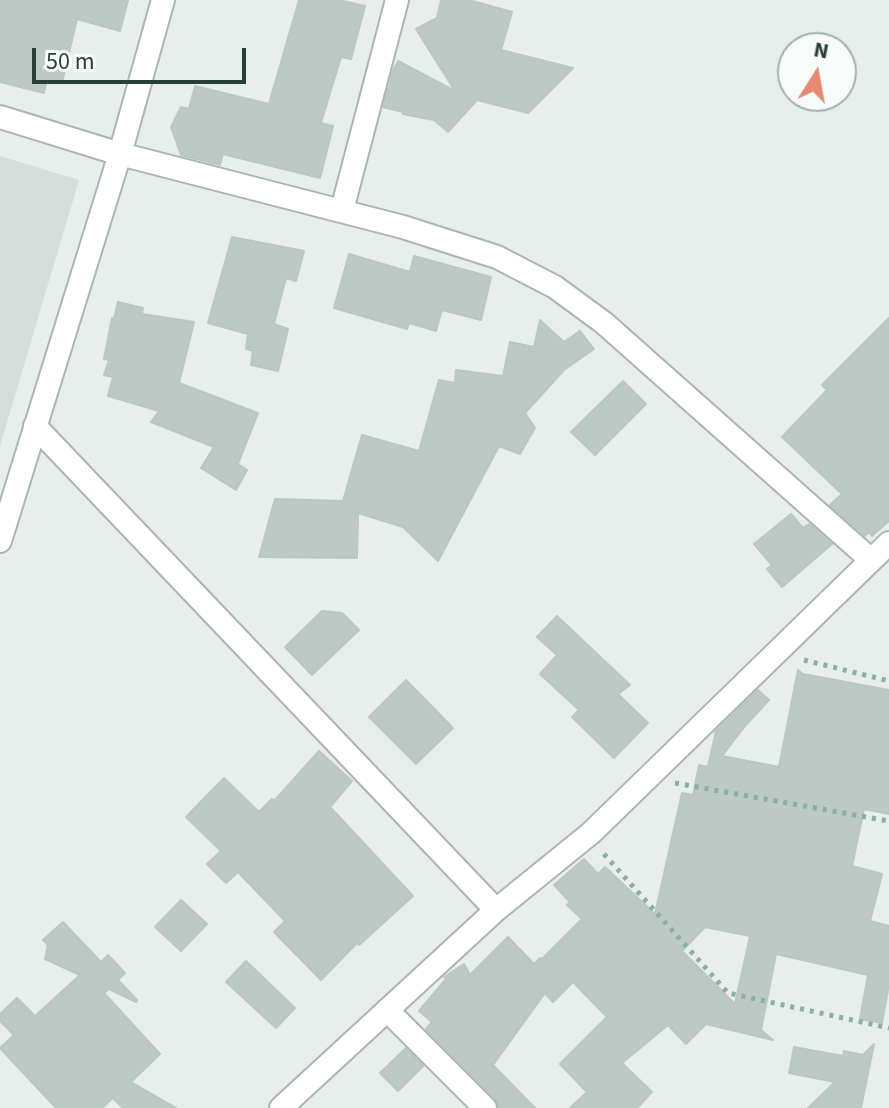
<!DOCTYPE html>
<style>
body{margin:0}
#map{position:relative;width:889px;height:1108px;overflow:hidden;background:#e7eeeb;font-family:"Source Sans 3",sans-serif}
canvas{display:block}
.north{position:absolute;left:777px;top:32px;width:80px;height:80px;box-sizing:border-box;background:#f7fbf9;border:2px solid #a4b0ac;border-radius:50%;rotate:11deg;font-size:22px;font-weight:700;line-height:32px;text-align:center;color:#273f38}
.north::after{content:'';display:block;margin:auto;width:28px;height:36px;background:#e58a6e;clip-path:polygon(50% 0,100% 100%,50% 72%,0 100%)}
.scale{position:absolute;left:32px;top:48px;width:214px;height:36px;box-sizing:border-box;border:4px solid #273f38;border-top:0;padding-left:10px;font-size:24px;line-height:28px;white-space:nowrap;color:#273f38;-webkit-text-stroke:6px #f7fbf9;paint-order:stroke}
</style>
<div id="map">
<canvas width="889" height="1108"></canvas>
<div class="north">N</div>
<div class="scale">50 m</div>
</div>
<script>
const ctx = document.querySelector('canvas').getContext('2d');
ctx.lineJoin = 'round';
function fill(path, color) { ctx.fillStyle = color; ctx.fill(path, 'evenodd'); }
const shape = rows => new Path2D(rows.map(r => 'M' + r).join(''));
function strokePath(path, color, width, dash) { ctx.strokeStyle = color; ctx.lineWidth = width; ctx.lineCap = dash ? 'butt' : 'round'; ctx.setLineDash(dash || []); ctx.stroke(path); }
fill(shape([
 [0,156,79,180,0,446]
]), '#d5deda');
const building = shape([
 [0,0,128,0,120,31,77,19,62,82,47,79,44,93,0,82,0,0],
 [299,0,339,0,365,6,351,59,341,57,321,123,333,126,320,178,223,154,220,165,181,155,171,127,181,107,189,109,195,86,269,104,299,0],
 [441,0,469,0,512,12,501,50,573,68,528,113,477,100,448,132,434,120,403,114,403,112,383,107,393,71,398,61,455,91,416,29,437,18,441,0],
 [232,237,304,251,296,281,286,278,274,324,288,329,278,371,251,365,253,351,246,349,248,334,208,323,232,237],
 [349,254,410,272,414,256,491,277,481,320,442,310,436,331,409,323,407,329,334,308,349,254],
 [118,302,143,308,142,314,194,322,179,383,258,413,238,464,247,470,236,490,201,468,214,447,151,422,159,411,108,396,113,377,104,375,109,360,104,359,112,318,114,319,118,302],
 [889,318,889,521,872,536,869,532,865,536,830,505,842,494,782,437,827,390,822,385,889,318],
 [540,320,564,342,580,331,594,349,564,370,525,413,535,428,520,454,499,446,438,561,403,527,358,513,357,558,259,557,275,499,343,501,362,435,419,451,439,380,455,383,456,370,503,376,510,342,534,347,540,320],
 [623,381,646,404,595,455,571,432,623,381],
 [791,514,803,528,809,524,832,544,782,587,767,569,772,565,754,544,791,514],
 [322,611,342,613,359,630,312,675,285,647,322,611],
 [557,616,630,685,618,694,648,723,614,758,572,717,579,710,540,674,557,655,537,637,557,616],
 [798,670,803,674,889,690,889,814,864,809,852,866,882,874,870,921,889,926,889,984,882,1023,860,1019,868,975,776,954,761,1030,773,1040,706,1024,686,1044,668,1025,622,1063,652,1092,637,1108,570,1108,587,1092,560,1064,607,1017,573,982,553,1002,545,993,493,1065,535,1108,499,1108,495,1098,426,1029,432,1022,419,1011,446,979,444,977,464,964,470,975,508,937,534,964,540,958,541,960,582,919,567,905,570,902,554,885,584,859,598,874,605,867,655,914,682,793,693,795,699,765,708,767,716,731,758,690,769,700,745,726,722,756,779,767,798,670],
 [705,927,750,936,735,1004,682,951,705,927],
 [406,680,453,728,416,764,369,717,406,680],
 [319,751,352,781,330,807,413,896,359,945,357,943,321,980,274,932,285,921,238,872,226,883,207,864,221,851,186,817,224,778,259,812,272,799,274,801,319,751],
 [181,900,207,924,181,951,155,927,181,900],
 [63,922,101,962,108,955,125,973,118,980,137,1000,136,1002,109,989,104,993,160,1054,131,1082,176,1108,123,1108,113,1098,102,1108,56,1108,0,1048,14,1035,0,1021,0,1014,17,998,35,1016,80,975,45,959,48,945,43,940,63,922],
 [246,961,295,1008,276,1028,226,982,246,961],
 [874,1044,861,1108,808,1108,835,1082,789,1073,794,1047,843,1056,844,1051,863,1055,874,1044],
 [406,1048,423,1066,398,1091,380,1073,406,1048]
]);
fill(building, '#bcc9c4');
strokePath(building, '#bac7c2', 2);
const street = shape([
 [0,117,120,154,403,227,497,257,555,287,604,323,871,560],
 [342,210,397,0],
 [35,426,496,910],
 [0,541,120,154,163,0],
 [387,1010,485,1108],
 [281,1108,496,910,591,833,889,543]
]);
strokePath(street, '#aab6b2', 26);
strokePath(shape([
 [804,660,889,681],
 [675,783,889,821],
 [604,854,728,993,889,1028]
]), '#8aafa3', 5, [4, 6]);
strokePath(street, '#fff', 22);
</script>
